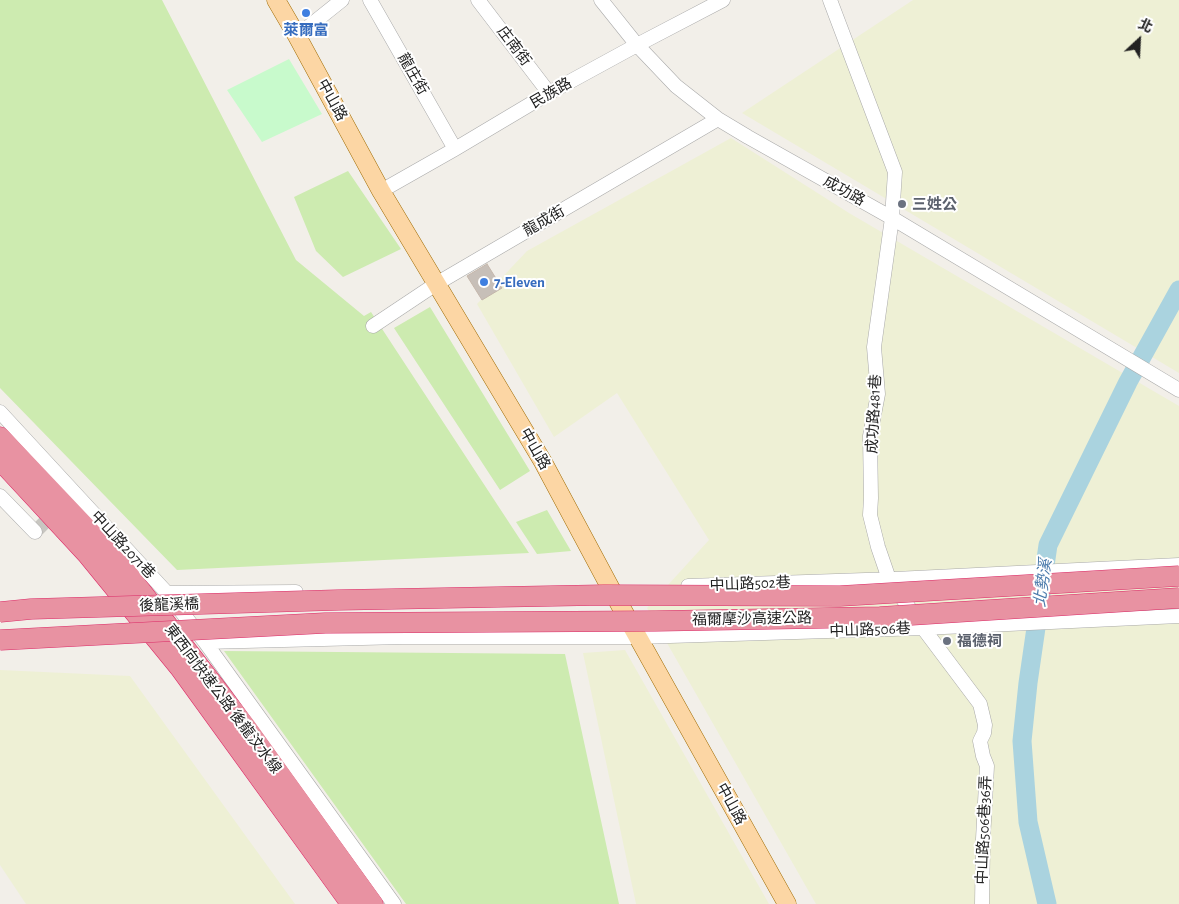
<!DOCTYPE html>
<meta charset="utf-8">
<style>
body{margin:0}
#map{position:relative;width:1179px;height:904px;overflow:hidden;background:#f2efe9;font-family:"Alegreya Sans","Noto Sans TC",sans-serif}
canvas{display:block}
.north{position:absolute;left:1114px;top:15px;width:50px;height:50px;-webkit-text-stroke:4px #fff;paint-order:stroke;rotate:25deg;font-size:14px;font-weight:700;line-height:20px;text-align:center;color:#222}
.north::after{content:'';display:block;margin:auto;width:18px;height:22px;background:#222;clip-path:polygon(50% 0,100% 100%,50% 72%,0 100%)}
</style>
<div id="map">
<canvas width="1179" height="904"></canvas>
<div class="north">北</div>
</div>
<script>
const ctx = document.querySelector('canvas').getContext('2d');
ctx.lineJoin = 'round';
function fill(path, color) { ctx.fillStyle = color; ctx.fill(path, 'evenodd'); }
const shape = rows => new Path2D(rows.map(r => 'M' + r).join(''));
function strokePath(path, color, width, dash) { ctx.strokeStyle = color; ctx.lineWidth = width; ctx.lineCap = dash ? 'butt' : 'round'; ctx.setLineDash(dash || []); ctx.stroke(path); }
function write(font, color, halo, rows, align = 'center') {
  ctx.font = font + ' "Alegreya Sans","Noto Sans TC",sans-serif'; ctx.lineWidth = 4; ctx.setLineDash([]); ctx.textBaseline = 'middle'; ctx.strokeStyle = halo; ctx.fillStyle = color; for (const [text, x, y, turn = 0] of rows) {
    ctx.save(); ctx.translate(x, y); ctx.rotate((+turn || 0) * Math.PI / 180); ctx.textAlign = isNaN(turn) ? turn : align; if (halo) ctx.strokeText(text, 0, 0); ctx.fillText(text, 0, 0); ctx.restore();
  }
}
fill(shape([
 [913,0,1179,0,1179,373,742,113],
 [731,138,849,213,1179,406,1179,904,816,904,647,608,709,540,617,393,554,437,477,304,527,251],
 [625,650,769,904,636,904,583,653],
 [0,670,130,676,295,904,26,904,0,865]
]), '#eef0d5');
fill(shape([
 [0,0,162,0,296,260,364,316,371,312,529,553,177,570,0,388],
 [348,171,401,249,343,277,316,251,294,197],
 [430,307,530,471,500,490,394,328],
 [547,510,571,551,537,554,516,522],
 [224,651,565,654,619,904,406,904]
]), '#cdebb0');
fill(shape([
 [289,59,322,114,262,142,227,90]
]), '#c8facc');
strokePath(shape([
 [1047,904,1028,822,1022,741,1028,683,1048,545,1128,382,1179,290]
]), '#aad3df', 19);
const building = shape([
 [487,264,502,288,482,300,467,276,487,264]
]);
fill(building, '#c7bfb8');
strokePath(building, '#c4b6ab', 1);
strokePath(shape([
 [35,532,58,509]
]), '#c8c6c1', 14, [14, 7]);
const minor = shape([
 [370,0,455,149],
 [478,0,549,93],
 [601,0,637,45,676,86,718,119,748,137,892,218,1179,390],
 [830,0,895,172,892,218,874,347,878,394,870,436,871,498,870,515,878,547,889,579,923,628,980,704,985,725,984,733,980,741,983,756,987,766,983,839,982,904],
 [297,36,342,0],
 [381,191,455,149,549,93,637,45,723,0],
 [373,326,436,284,718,119],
 [0,412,167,593,205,642,394,904],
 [0,496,35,532],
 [688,586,895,579,1179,565],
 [167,593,296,592],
 [205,642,402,637,638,637,923,628,1179,616]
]);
const major = shape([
 [276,0,297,36,381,191,543,462,611,589,787,904]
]);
const highway = shape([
 [0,437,89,531,128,574,246,727,373,904],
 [0,460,87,554,180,668,351,904]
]);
strokePath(minor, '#a9a9a9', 15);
strokePath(major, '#a06b00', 19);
strokePath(highway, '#dc2a67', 21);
strokePath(minor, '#fff', 14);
strokePath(major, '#fcd6a4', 18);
strokePath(highway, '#e892a2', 20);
const highwayBridge = shape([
 [0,612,31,609,338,600,604,595,840,596,1179,576],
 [0,640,325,623,656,621,880,617,1179,598]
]);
strokePath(highwayBridge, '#dc2a67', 21, []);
strokePath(highwayBridge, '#e892a2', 20);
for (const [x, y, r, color] of [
 [306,13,5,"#3f7fe0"],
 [902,204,5,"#6b7280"],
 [484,282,5,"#3f7fe0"],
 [947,641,5,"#6b7280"]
]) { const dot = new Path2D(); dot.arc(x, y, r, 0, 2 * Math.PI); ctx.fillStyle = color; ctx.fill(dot); strokePath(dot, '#fff', 2); }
write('bold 15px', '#366cbe', '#fff', [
 ["萊爾富",306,30],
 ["7-Eleven",494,282,"left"]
]);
write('15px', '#222', '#fff', [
 ["庄南街",514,46,53],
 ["龍庄街",413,74,60],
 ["民族路",551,93,-30],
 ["中山路",332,100,61],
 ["成功路",844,191,29],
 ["龍成街",544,221,-30],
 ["成功路481巷",874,414,-87],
 ["中山路",535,449,60],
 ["中山路2071巷",123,545,47],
 ["中山路502巷",750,584,-2],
 ["後龍溪橋",169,605,-2],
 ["福爾摩沙高速公路",752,619,-1],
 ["中山路506巷",870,630,-2],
 ["東西向快速公路 後龍汶水線",223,699,53],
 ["中山路",731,804,61],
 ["中山路506巷36弄",984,830,-88]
]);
write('bold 15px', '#5b616d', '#fff', [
 ["三姓公",912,204],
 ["福德祠",957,641]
], 'left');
write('italic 16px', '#4a7aab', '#fff', [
 ["北勢溪",1043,583,-82]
]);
</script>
